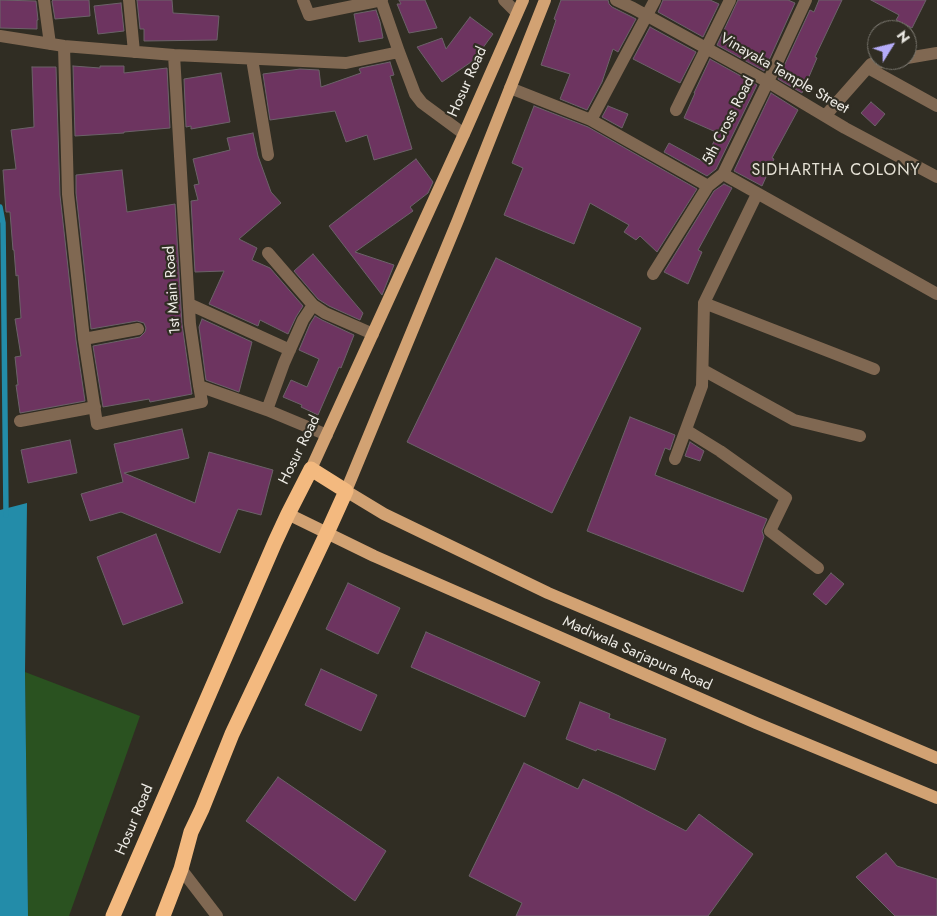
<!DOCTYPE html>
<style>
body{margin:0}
#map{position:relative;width:937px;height:916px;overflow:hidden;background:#302d23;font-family:Jost,sans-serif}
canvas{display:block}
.north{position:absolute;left:867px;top:20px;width:50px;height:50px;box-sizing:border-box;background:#302d23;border:1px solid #7c7971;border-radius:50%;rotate:54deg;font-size:14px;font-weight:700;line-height:20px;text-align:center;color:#eeece6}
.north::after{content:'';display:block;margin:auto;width:18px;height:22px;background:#b5acf8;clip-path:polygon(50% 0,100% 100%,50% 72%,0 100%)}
</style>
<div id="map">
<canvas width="937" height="916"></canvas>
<div class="north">N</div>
</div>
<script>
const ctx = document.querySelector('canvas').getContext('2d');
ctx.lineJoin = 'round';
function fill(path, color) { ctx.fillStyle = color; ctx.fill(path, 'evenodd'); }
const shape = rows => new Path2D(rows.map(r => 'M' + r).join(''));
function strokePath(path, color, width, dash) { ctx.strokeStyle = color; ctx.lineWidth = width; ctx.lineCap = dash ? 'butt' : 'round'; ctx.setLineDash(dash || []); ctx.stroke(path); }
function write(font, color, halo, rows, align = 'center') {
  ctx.font = font + ' Jost,sans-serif'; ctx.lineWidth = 4.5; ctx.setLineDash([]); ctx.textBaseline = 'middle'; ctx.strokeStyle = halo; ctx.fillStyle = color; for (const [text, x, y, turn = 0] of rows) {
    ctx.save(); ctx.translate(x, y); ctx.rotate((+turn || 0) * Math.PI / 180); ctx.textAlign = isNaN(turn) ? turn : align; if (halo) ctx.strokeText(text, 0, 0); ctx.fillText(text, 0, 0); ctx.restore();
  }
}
fill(shape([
 [25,672,140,716,69,916,28,916]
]), '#2a5220');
fill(shape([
 [27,503,25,672,28,916,0,916,0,510]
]), '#238ca9');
strokePath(shape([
 [0,207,3,223,6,515]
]), '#238ca9', 5.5);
const building = shape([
 [0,0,36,1,38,20,37,20,37,29,0,28,0,0],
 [53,0,89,0,90,16,55,19,52,1,53,0],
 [137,0,172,0,173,13,219,16,217,40,144,41,144,29,140,29,137,0],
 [399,0,425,0,437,28,409,33,397,4,401,4,399,0],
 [561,0,608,0,609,4,612,7,636,19,618,52,613,49,602,82,587,110,560,99,570,74,541,65,556,20,554,19,561,0],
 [663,0,710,0,719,4,703,37,658,12,663,0],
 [738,0,788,0,795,3,764,71,717,45,738,0],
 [819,0,842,0,815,57,817,58,802,93,778,79,810,10,814,12,819,0],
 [871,0,926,0,912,28,896,20,899,15,871,0],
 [121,3,124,31,98,34,94,6,121,3],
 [376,10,380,22,383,38,359,42,354,14,376,10],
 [470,17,493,34,474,60,442,82,417,47,442,38,446,49,470,17],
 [650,27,696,52,680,83,633,59,650,27],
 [710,59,757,85,716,169,707,176,664,152,669,143,704,162,718,133,684,118,695,93,694,93,710,59],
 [390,62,394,75,390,76,412,149,374,160,367,135,346,142,335,111,270,120,263,74,300,69,319,70,321,87,361,73,359,69,361,68,390,62],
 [73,66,100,68,100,66,124,66,124,73,167,68,170,128,124,132,124,133,75,136,73,66],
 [32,67,56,67,60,195,76,340,85,401,20,413,16,385,18,385,15,357,21,356,15,319,21,318,18,275,16,276,14,250,13,250,10,212,6,212,3,170,16,169,11,130,34,127,32,67],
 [221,73,230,122,191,129,191,126,186,127,184,79,221,73],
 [771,93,798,110,772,158,774,159,762,186,734,171,771,93],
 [871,102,885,114,875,126,861,113,871,102],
 [534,106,588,127,697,189,657,252,640,236,636,240,624,232,629,225,590,203,574,244,504,215,523,168,512,163,534,106],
 [608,106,628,114,622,128,602,117,608,106],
 [253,133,258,156,271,192,281,203,239,239,257,248,252,260,270,268,303,306,296,317,288,334,260,320,258,326,209,304,224,271,195,272,191,201,198,200,194,185,199,184,193,159,230,150,227,138,253,133],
 [416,159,433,182,428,193,410,207,413,211,355,252,394,265,382,295,329,226,416,159],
 [122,170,127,212,175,204,182,324,192,394,150,402,149,399,103,407,93,346,140,337,145,332,146,328,144,323,137,321,91,329,76,193,76,175,122,170],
 [724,184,732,188,698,250,702,252,688,284,664,272,714,191,724,184],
 [313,254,363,313,360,320,329,306,318,299,294,271,313,254],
 [496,258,641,328,552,513,407,442,496,258],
 [315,316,322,320,354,335,341,368,339,367,318,415,301,407,302,405,283,397,291,380,307,387,319,359,299,350,310,324,315,316],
 [202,319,252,342,239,392,206,380,199,327,202,319],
 [630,417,675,435,670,450,665,448,655,475,767,519,762,531,764,537,743,592,587,531,630,417],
 [182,429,189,458,124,473,195,503,209,452,273,470,261,515,238,509,220,553,121,512,90,521,81,494,123,482,114,444,182,429],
 [70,440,77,473,28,483,21,450,70,440],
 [690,442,704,451,700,461,685,456,690,442],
 [156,534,183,603,123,625,97,557,156,534],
 [831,573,844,584,826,605,813,594,831,573],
 [348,583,400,608,378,654,326,629,348,583],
 [426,632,540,682,525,717,411,667,426,632],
 [321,669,377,695,361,731,305,705,321,669],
 [580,702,610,714,609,718,666,739,655,770,597,749,596,751,566,739,580,702],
 [524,763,578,789,583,779,619,796,686,831,699,814,753,854,708,916,516,916,522,903,469,876,524,763],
 [278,777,386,851,355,901,246,821,278,777],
 [886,853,897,866,937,879,937,916,895,916,856,877,886,853]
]);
fill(building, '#6d3460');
strokePath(building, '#6c6269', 1);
strokePath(shape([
 [44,0,50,44],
 [129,0,134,52],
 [303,0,309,15,382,0],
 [381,0,399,52,415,94,422,103,464,134],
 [504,0,517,13],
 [616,0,633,8,768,82,845,128,937,177],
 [0,36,64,46,174,55,346,63,399,52],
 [64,46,68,194,84,339,138,329],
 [174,55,190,324,199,386,267,410,327,435],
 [907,58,937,53],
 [252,59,268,155],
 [868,68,937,106],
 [510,88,591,120,708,186],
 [676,110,730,0],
 [825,116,871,64,896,60],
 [591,120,655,0],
 [723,174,937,294],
 [268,253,313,305,325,313,373,334],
 [653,274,708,186,723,174,775,67,806,0],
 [704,303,874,369],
 [189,304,290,350],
 [84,339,97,424,202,402,199,386],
 [703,370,794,420,860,436],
 [267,410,284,363,303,320,313,305],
 [20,421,95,407],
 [686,430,720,451,786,498,770,531,818,568],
 [675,459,702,386,704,303,757,194],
 [181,869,217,916]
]), '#806852', 12);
strokePath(shape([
 [545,0,458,220,346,491,384,514,548,593,937,758],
 [311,469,464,134,523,0],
 [288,514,374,556,756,723,937,798]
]), '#d2a273', 12);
strokePath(shape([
 [113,916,275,542,288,514,311,469,346,491,327,533,232,734,202,809,191,832,181,869,163,916]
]), '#f3b97f', 15);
write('15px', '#eeece6', '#302d23', [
 ["Vinayaka Temple Street",784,74,30],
 ["Hosur Road",468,82,-66],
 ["5th Cross Road",729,121,-63],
 ["1st Main Road",173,290,-94],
 ["Hosur Road",300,450,-64],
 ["Madiwala Sarjapura Road",637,654,24],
 ["Hosur Road",135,820,-67]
]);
ctx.letterSpacing = '1px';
write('16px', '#e6e2d6', '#302d23', [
 ["SIDHARTHA COLONY",836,171]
]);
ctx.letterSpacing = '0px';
</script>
